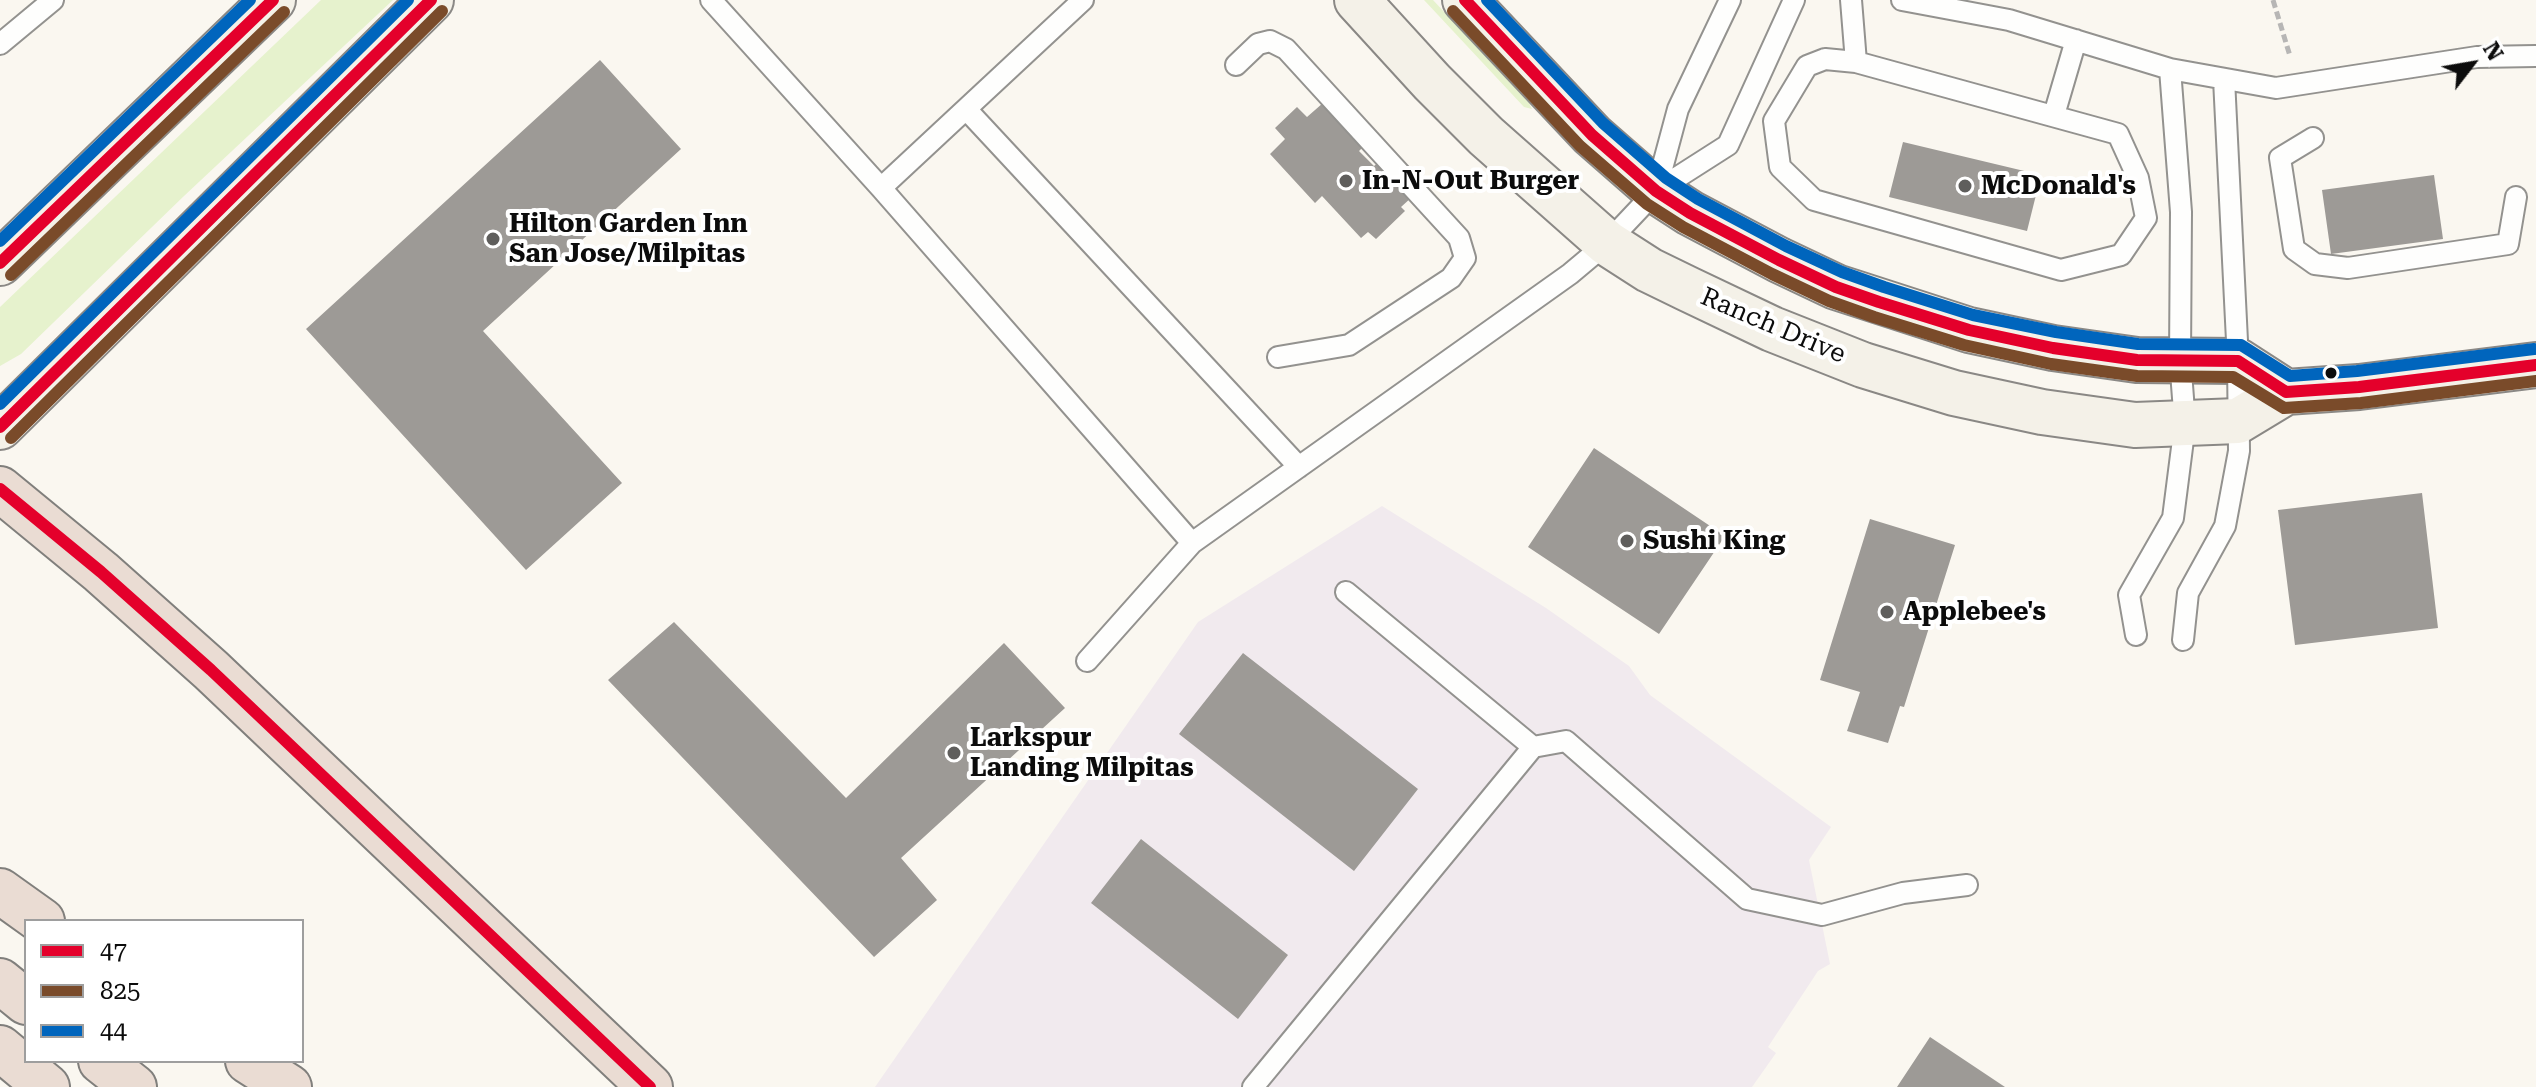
<!DOCTYPE html>
<style>
body{margin:0}
#map{position:relative;width:2536px;height:1087px;overflow:hidden;background:#faf7f0;font-family:"Roboto Serif",serif}
canvas{display:block}
.legend{position:absolute;left:24px;top:919px;width:280px;height:144px;box-sizing:border-box;background:#fff;border:2px solid #9e9e9e;margin:0;padding:10px 14px;list-style:none;font-size:24px;color:#0c0c0c}
.legend li{display:flex;align-items:center;gap:16px;height:40px}
.legend b{width:40px;border:2px solid #9e9e9e}
.north{position:absolute;left:2432px;top:24px;width:80px;height:80px;-webkit-text-stroke:6px #fff;paint-order:stroke;rotate:59deg;font-size:22px;font-weight:700;line-height:32px;text-align:center;color:#0c0c0c}
.north::after{content:'';display:block;margin:auto;width:28px;height:36px;background:#0c0c0c;clip-path:polygon(50% 0,100% 100%,50% 72%,0 100%)}
</style>
<div id="map">
<canvas width="2536" height="1087"></canvas>
<ul class="legend">
<li><b style="height:10px;background:#e4002b"></b>47</li>
<li><b style="height:10px;background:#7a4b2a"></b>825</li>
<li><b style="height:10px;background:#0065bd"></b>44</li>
</ul>
<div class="north">N</div>
</div>
<script>
const ctx = document.querySelector('canvas').getContext('2d');
ctx.lineJoin = 'round';
function fill(path, color) { ctx.fillStyle = color; ctx.fill(path, 'evenodd'); }
const shape = rows => new Path2D(rows.map(r => 'M' + r).join(''));
function strokePath(path, color, width, dash) { ctx.strokeStyle = color; ctx.lineWidth = width; ctx.lineCap = dash ? 'butt' : 'round'; ctx.setLineDash(dash || []); ctx.stroke(path); }
function write(font, color, halo, rows, align = 'center') {
  ctx.font = font + ' "Roboto Serif",serif'; ctx.lineWidth = 8; ctx.setLineDash([]); ctx.textBaseline = 'middle'; ctx.strokeStyle = halo; ctx.fillStyle = color; for (const [text, x, y, turn = 0] of rows) {
    ctx.save(); ctx.translate(x, y); ctx.rotate((+turn || 0) * Math.PI / 180); ctx.textAlign = isNaN(turn) ? turn : align; if (halo) ctx.strokeText(text, 0, 0); ctx.fillText(text, 0, 0); ctx.restore();
  }
}
fill(shape([
 [1382,506,1546,608,1629,666,1650,695,1831,827,1809,860,1830,964,1818,971,1768,1047,1776,1053,1752,1087,875,1087,1198,622]
]), '#f1eaee');
fill(shape([
 [321,0,393,0,184,196,21,354,0,366,0,307],
 [1424,0,1433,0,1529,103,1532,109,1524,107]
]), '#e6f2cd');
fill(shape([
 [600,60,681,149,483,331,622,483,526,570,306,329],
 [1323,103,1364,146,1359,151,1374,166,1379,162,1412,197,1401,207,1405,211,1376,239,1368,232,1361,238,1322,196,1315,203,1270,154,1285,139,1275,128,1297,107,1307,117],
 [1903,142,2041,175,2027,231,1889,197],
 [2434,175,2443,239,2331,254,2322,190],
 [1594,448,1725,536,1659,634,1528,547],
 [2422,493,2438,628,2295,645,2278,510],
 [1870,519,1955,545,1904,707,1900,706,1888,743,1847,731,1860,692,1820,680],
 [674,622,846,798,1004,643,1065,708,901,858,937,900,874,957,608,680],
 [1243,653,1418,789,1354,871,1179,734],
 [1141,839,1288,955,1238,1019,1091,903],
 [1930,1037,2005,1087,1897,1087]
]), '#9d9a96');
const lane = shape([
 [711,0,881,188,1192,543],
 [1851,0,1856,62],
 [1902,0,2009,20,2170,69,2276,88,2477,57,2536,56],
 [0,44,53,0],
 [1825,59,1856,62,2118,134,2138,178,2146,218,2121,255,2061,270,1814,200,1780,167,1774,121,1807,66,1825,59],
 [1236,65,1258,44,1270,41,1286,49,1459,238,1465,258,1451,278,1349,345,1278,357],
 [966,109,1299,467],
 [2054,115,2076,40],
 [2313,138,2280,158,2294,249,2315,264,2348,268,2508,244,2516,197],
 [881,188,1083,0],
 [1656,191,1678,109,1730,0],
 [1346,592,1533,747],
 [2136,635,2129,595,2173,518,2185,424,2180,359,2181,212,2170,69],
 [2183,640,2188,593,2225,526,2239,451,2238,361,2224,79],
 [1087,661,1192,543,1570,274,1607,243,1656,191,1728,145,1794,0],
 [1253,1087,1533,747,1566,741,1747,899,1822,915,1903,893,1967,885]
]);
const secondary = shape([
 [1357,0,1432,82,1486,136,1607,243,1649,270,1688,289,1772,329,1863,365,1954,393,2042,412,2135,425,2238,421,2286,392,2359,387,2536,365],
 [1465,0,1592,135,1656,191,1690,213,1779,260,1836,287,1969,330,2053,348,2137,360,2238,361,2286,392],
 [0,263,273,0],
 [0,427,431,0]
]);
const highway = shape([
 [0,489,101,572,211,670,650,1087],
 [0,891,42,921],
 [0,981,26,1002],
 [0,1048,47,1087],
 [101,1061,134,1087],
 [248,1061,289,1087]
]);
strokePath(lane, '#93928f', 24);
strokePath(secondary, '#8a8885', 48);
strokePath(highway, '#807f7c', 48);
strokePath(shape([
 [2273,0,2290,56]
]), '#b7b6b5', 5, [8, 4]);
strokePath(lane, '#fefefd', 20);
strokePath(secondary, '#f4f1e8', 44);
strokePath(highway, '#eadcd3', 44);
strokePath(shape([
 [1465,0,1592,135,1656,191,1690,213,1779,260,1836,287,1879,302,1969,330,2053,348,2137,360,2238,361,2286,392,2359,387,2536,365],
 [0,263,273,0],
 [0,427,431,0],
 [0,489,101,572,211,670,650,1087]
]), '#e4002b', 12);
strokePath(shape([
 [1453,11,1580,146,1647,204,1683,227,1772,274,1829,301,1874,317,1964,345,2051,364,2137,376,2233,377,2284,408,2361,403,2536,381],
 [11,275,284,12],
 [11,438,442,11]
]), '#7a4b2a', 12);
strokePath(shape([
 [1487,0,1603,123,1666,178,1698,199,1786,246,1842,272,1884,287,1973,315,2056,332,2138,344,2241,345,2290,376,2357,371,2534,349],
 [0,241,250,0],
 [0,404,408,0]
]), '#0065bd', 12);
for (const [x, y, r, color] of [
 [1346,181,8,"#5f5e5c"],
 [1965,186,8,"#5f5e5c"],
 [493,239,8,"#5f5e5c"],
 [2331,373,7,"#0c0c0c"],
 [1627,541,8,"#5f5e5c"],
 [1887,612,8,"#5f5e5c"],
 [954,753,8,"#5f5e5c"]
]) { const dot = new Path2D(); dot.arc(x, y, r, 0, 2 * Math.PI); ctx.fillStyle = color; ctx.fill(dot); strokePath(dot, '#fff', 3); }
write('bold 26px', '#0c0c0c', '#fff', [
 ["In-N-Out Burger",1362,181],
 ["McDonald's",1981,186],
 ["Hilton Garden Inn",509,224],
 ["San Jose/Milpitas",509,254],
 ["Sushi King",1643,541],
 ["Applebee's",1903,612],
 ["Larkspur",970,738],
 ["Landing Milpitas",970,768]
], 'left');
write('26px', '#0c0c0c', '#fff', [
 ["Ranch Drive",1773,326,23]
]);
</script>
